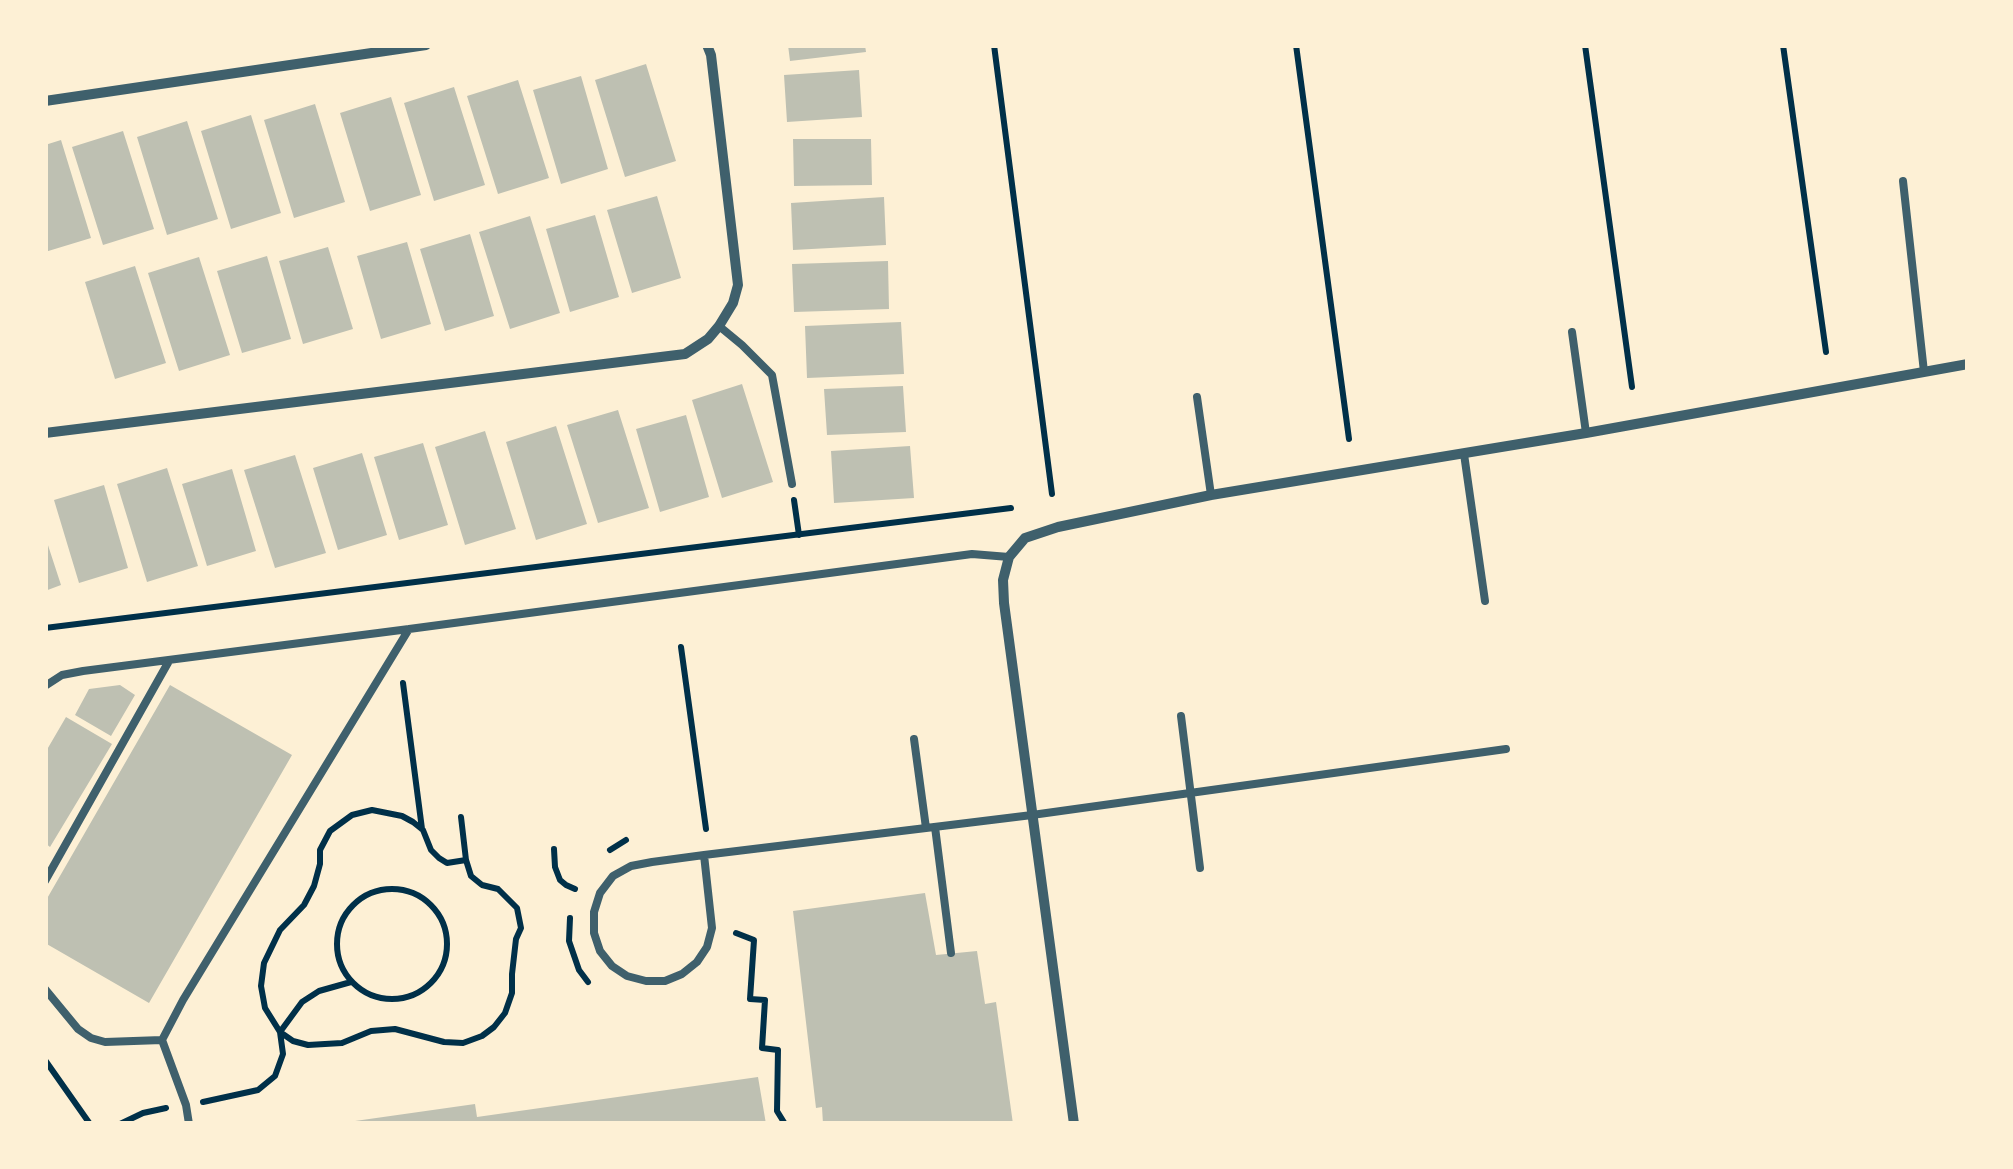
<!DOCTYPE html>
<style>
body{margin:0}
#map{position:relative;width:2013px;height:1169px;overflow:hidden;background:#fdf0d5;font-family:"Source Sans 3",sans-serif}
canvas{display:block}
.frame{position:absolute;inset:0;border:48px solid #fdf0d5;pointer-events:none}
</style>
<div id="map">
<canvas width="2013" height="1169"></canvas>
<div class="frame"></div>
</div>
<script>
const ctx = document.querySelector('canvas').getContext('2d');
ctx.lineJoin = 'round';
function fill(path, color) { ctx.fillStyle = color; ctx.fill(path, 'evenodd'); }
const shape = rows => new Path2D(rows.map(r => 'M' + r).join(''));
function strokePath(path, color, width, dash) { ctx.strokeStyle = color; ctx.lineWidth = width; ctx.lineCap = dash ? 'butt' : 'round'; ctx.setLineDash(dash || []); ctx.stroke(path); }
fill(shape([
 [788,45,865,45,866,52,790,61],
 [646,64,676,161,625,177,595,80],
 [859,70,862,117,787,122,784,75],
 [581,76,608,169,561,184,533,90],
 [518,80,549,178,498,194,467,96],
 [454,87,485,185,434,201,404,103],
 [391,97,421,195,370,211,340,113],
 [315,104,345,202,294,218,264,120],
 [251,115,281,213,231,229,201,131],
 [187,121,218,219,167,235,137,137],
 [123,131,154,229,103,245,72,147],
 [793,139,871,139,872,185,794,186],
 [61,140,91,238,45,252,45,145],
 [657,196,681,278,632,293,607,210],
 [884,197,886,245,793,250,791,203],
 [595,215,619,297,570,312,546,229],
 [530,216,560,313,510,329,479,232],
 [470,234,494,316,445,331,420,249],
 [407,242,431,324,381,339,357,256],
 [328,247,353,329,303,344,279,261],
 [267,256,291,339,242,353,217,271],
 [199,257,230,355,179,371,148,273],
 [888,261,889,309,794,312,792,264],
 [135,266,166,363,115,379,85,282],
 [901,322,904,374,807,378,805,326],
 [742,384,773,482,722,498,692,400],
 [903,386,906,432,827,435,824,389],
 [618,410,649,508,598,523,567,425],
 [686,415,709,497,660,512,636,429],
 [556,426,587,524,536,540,506,442],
 [485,431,516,529,465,545,435,447],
 [423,443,448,525,399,540,374,457],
 [910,446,914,498,834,503,831,451],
 [362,453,387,535,338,550,313,468],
 [295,455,326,553,275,568,244,470],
 [167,468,198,566,147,582,117,484],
 [232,469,256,551,207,566,182,484],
 [104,485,128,568,79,583,54,500],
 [45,536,61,585,45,591],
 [120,685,135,695,111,736,75,715,89,689],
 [170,685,292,755,149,1003,45,943,45,902],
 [66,717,112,744,50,847,45,843,45,753],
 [925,893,936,955,977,951,985,1004,996,1002,1013,1124,823,1124,822,1107,816,1108,793,911],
 [758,1077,766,1124,348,1124,348,1122,475,1104,477,1117]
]), '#bec0b2');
strokePath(shape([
 [994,45,1052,494],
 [1296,45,1349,439],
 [1585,45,1632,387],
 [1783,45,1826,352],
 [794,500,799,535],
 [45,628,1011,508],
 [681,647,706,829],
 [403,683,422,829],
 [372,810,402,816,413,822,423,830,431,850,439,858,447,863,466,860,471,876,482,885,498,889,517,908,521,928,516,939,512,974,512,993,505,1013,494,1027,482,1036,463,1043,444,1042,395,1029,371,1031,342,1043,308,1045,293,1041,280,1032,265,1008,261,986,264,963,280,930,304,905,314,886,320,864,320,850,330,831,352,815,372,810],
 [461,817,466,860],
 [554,849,555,867,560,880,566,885,575,889],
 [610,850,626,840],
 '337 944a55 55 0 1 1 110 0a55 55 0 1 1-110 0Z',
 [570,918,569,941,579,970,588,982],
 [736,933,754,940,750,999,765,1000,762,1048,778,1050,777,1111,785,1124],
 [45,1060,90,1124],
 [203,1102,258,1090,275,1076,283,1054,280,1032,302,1002,319,991,351,982],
 [120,1124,143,1113,166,1108]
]), '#003049', 6);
strokePath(shape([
 [1903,181,1924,372],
 [719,326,742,345,772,375,792,484],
 [1572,332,1586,433],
 [1197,397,1211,495],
 [1464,454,1485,601],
 [45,686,62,675,83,671,409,629],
 [1181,716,1200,868],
 [914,739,926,828],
 [935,827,951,953],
 [704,855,712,928,707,947,697,962,682,974,665,981,646,981,627,976,612,966,600,951,594,933,594,912,600,893,613,876,631,866,652,862,704,855,926,828,1032,815,1506,749],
 [45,881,169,661],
 [45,989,78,1029,91,1038,105,1042,162,1040],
 [189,1124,186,1105,162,1040,183,1000,409,629,972,554,1009,557]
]), '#3f606c', 8);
strokePath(shape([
 [45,101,426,45],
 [45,433,685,354,708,339,719,326,733,303,738,285,711,55,707,45],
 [1074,1124,1004,603,1003,580,1009,557,1025,538,1058,527,1211,495,1586,433,1968,364]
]), '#3f606c', 10);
</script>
